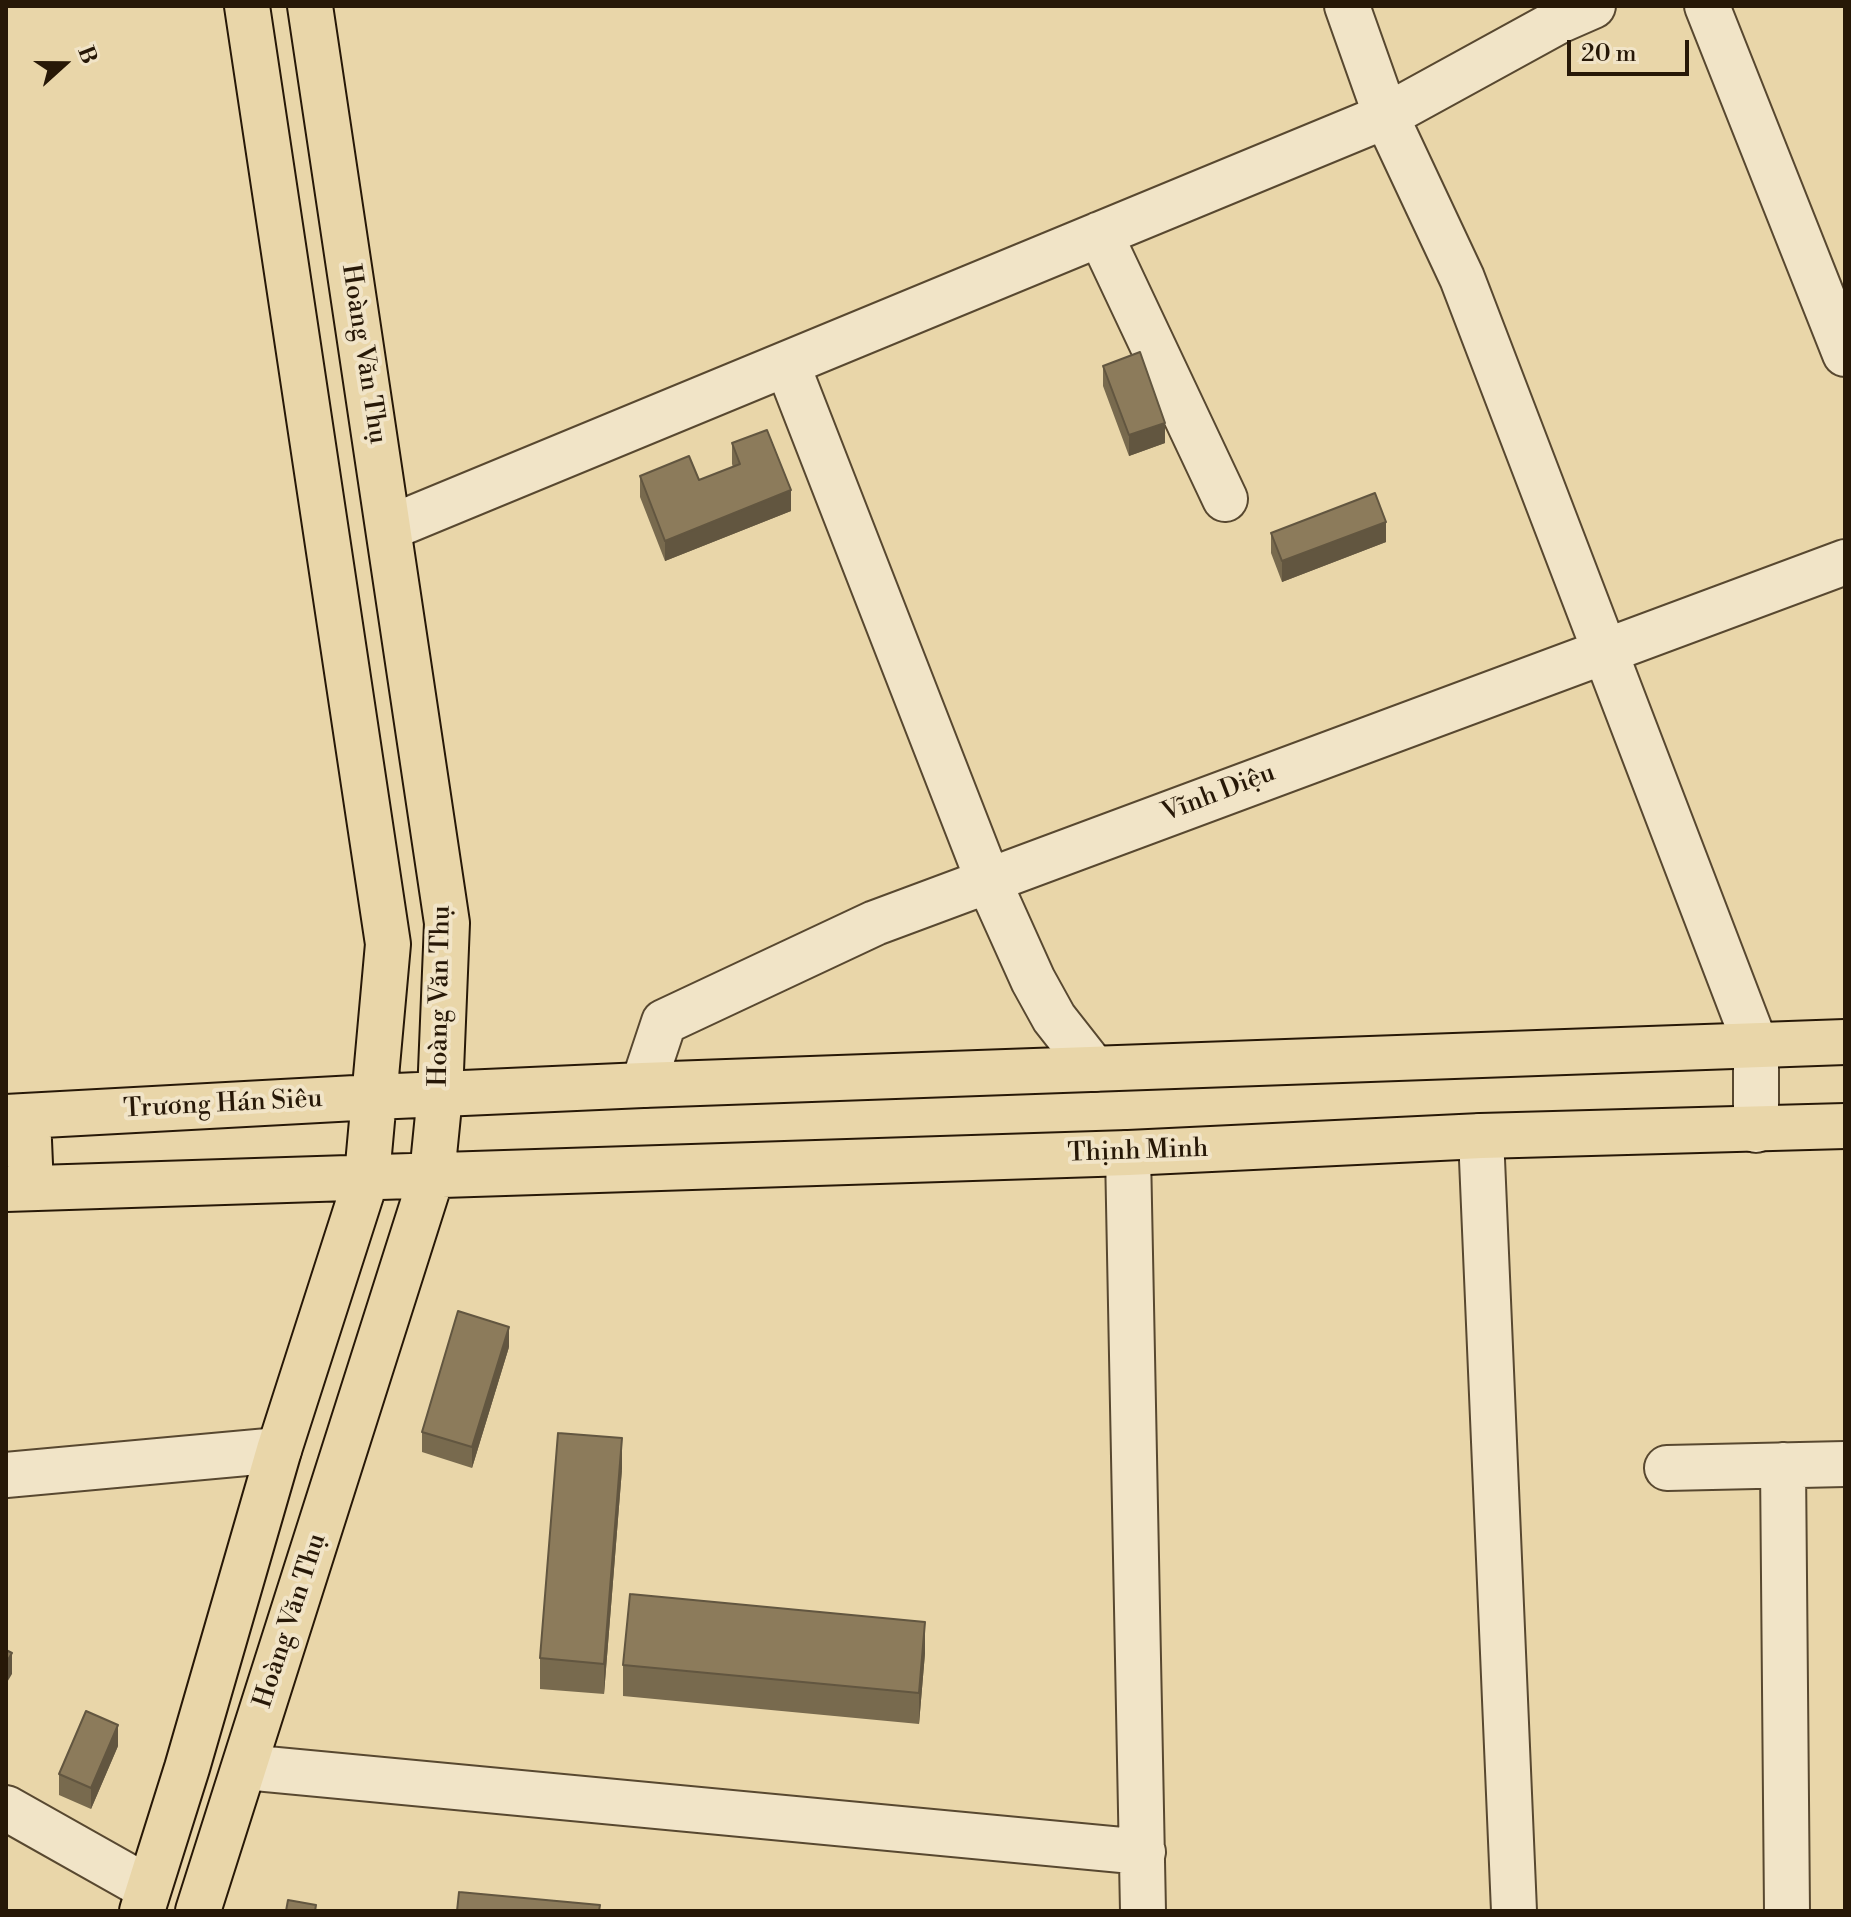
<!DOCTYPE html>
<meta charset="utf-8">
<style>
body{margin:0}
#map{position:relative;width:1851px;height:1917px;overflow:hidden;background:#e9d6a9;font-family:"Libre Bodoni",serif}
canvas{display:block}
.frame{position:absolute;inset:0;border:8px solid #271807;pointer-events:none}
.north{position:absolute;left:24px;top:24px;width:80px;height:80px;-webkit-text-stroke:6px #f1e4c7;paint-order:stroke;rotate:69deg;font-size:22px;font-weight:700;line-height:32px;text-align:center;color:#271807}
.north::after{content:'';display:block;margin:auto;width:28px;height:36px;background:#271807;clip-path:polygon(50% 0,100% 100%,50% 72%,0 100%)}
.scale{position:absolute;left:1567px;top:40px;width:122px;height:36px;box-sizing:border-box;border:4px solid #271807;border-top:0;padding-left:10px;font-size:24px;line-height:28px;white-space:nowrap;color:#271807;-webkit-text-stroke:6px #f1e4c7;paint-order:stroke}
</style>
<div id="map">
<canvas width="1851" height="1917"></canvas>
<div class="frame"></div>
<div class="north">B</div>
<div class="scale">20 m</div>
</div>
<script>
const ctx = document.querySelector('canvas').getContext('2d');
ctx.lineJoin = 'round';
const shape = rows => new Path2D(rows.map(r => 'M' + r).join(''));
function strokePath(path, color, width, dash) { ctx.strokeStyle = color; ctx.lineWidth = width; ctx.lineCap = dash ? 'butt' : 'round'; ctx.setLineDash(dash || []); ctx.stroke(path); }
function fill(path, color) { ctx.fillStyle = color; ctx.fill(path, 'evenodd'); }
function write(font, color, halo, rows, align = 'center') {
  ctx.font = font + ' "Libre Bodoni",serif'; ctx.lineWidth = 8; ctx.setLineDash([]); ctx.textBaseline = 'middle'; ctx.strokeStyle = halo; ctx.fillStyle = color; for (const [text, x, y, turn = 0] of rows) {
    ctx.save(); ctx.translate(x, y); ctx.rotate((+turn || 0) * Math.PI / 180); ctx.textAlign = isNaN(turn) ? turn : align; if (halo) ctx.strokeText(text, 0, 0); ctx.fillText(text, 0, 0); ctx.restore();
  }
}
const minor = shape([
 [1347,6,1386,116,1462,278,1756,1046,1756,1130],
 [1707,6,1845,354],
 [1100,234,1225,499],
 [787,364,988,880,1033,980,1054,1018,1094,1069],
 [389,528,1386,116,1561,20,1593,6],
 [643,1085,664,1022,875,923,1845,562],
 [1481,1136,1514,1911],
 [1128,1153,1143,1911],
 [1783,1465,1787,1911],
 [1667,1468,1845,1464],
 [6,1475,279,1450],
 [245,1767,1143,1852],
 [6,1808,148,1888]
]);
const major = shape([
 [6,1117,374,1097,643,1085,1845,1042],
 [28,1117,31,1188],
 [6,1189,1128,1153,1481,1136,1845,1126],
 [142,1911,187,1768,279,1450,367,1176,388,944,247,6],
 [198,1911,432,1175,440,1095,447,923,310,6]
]);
strokePath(minor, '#584830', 48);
strokePath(major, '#271807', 48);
strokePath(minor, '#f1e4c7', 44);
strokePath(major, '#e9d6a9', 44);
fill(shape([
 [1103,366,1165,443,1129,456,1103,386],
 [732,443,791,511,665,561,640,497,640,476,699,480,733,467,732,464],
 [1271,533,1386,542,1282,582,1271,553],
 [509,1347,472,1468,422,1452,422,1432],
 [622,1469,604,1694,540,1689,540,1658],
 [925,1653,919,1724,623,1696,623,1665],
 [118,1746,91,1809,59,1795,59,1774]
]), '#786a4e');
fill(shape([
 [1165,423,1165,443,1129,456,1129,435],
 [791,490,791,511,665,561,665,541],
 [1386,522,1386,542,1282,582,1282,561],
 [509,1327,509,1347,472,1468,472,1447],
 [622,1438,622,1469,604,1694,604,1664],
 [925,1622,925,1653,919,1724,919,1693],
 [12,1653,12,1674,6,1684,6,1663],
 [118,1725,118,1746,91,1809,91,1788]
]), '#625640');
const building = shape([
 [1140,352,1165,423,1129,435,1103,366,1140,352],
 [767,430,791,490,665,541,640,476,689,456,699,480,740,464,732,443,767,430],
 [1375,493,1386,522,1282,561,1271,533,1375,493],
 [458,1311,509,1327,472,1447,422,1432,458,1311],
 [558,1433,622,1438,604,1664,540,1658,558,1433],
 [630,1594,925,1622,919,1693,623,1665,630,1594],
 [6,1650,12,1653,6,1663,6,1650],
 [86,1711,118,1725,91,1788,59,1774,86,1711],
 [459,1892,600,1905,599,1911,457,1911,459,1892],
 [288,1900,316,1905,315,1911,286,1911,288,1900]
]);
fill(building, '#8c7b5b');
strokePath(building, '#625640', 2);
write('26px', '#271807', '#f1e4c7', [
 ["Hoàng Văn Thụ",363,354,81],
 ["Vĩnh Diệu",1219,794,-21],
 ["Hoàng Văn Thụ",441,996,-89],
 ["Trương Hán Siêu",223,1105,-3],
 ["Thịnh Minh",1138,1152,-2],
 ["Hoàng Văn Thụ",291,1621,-72]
]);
</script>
